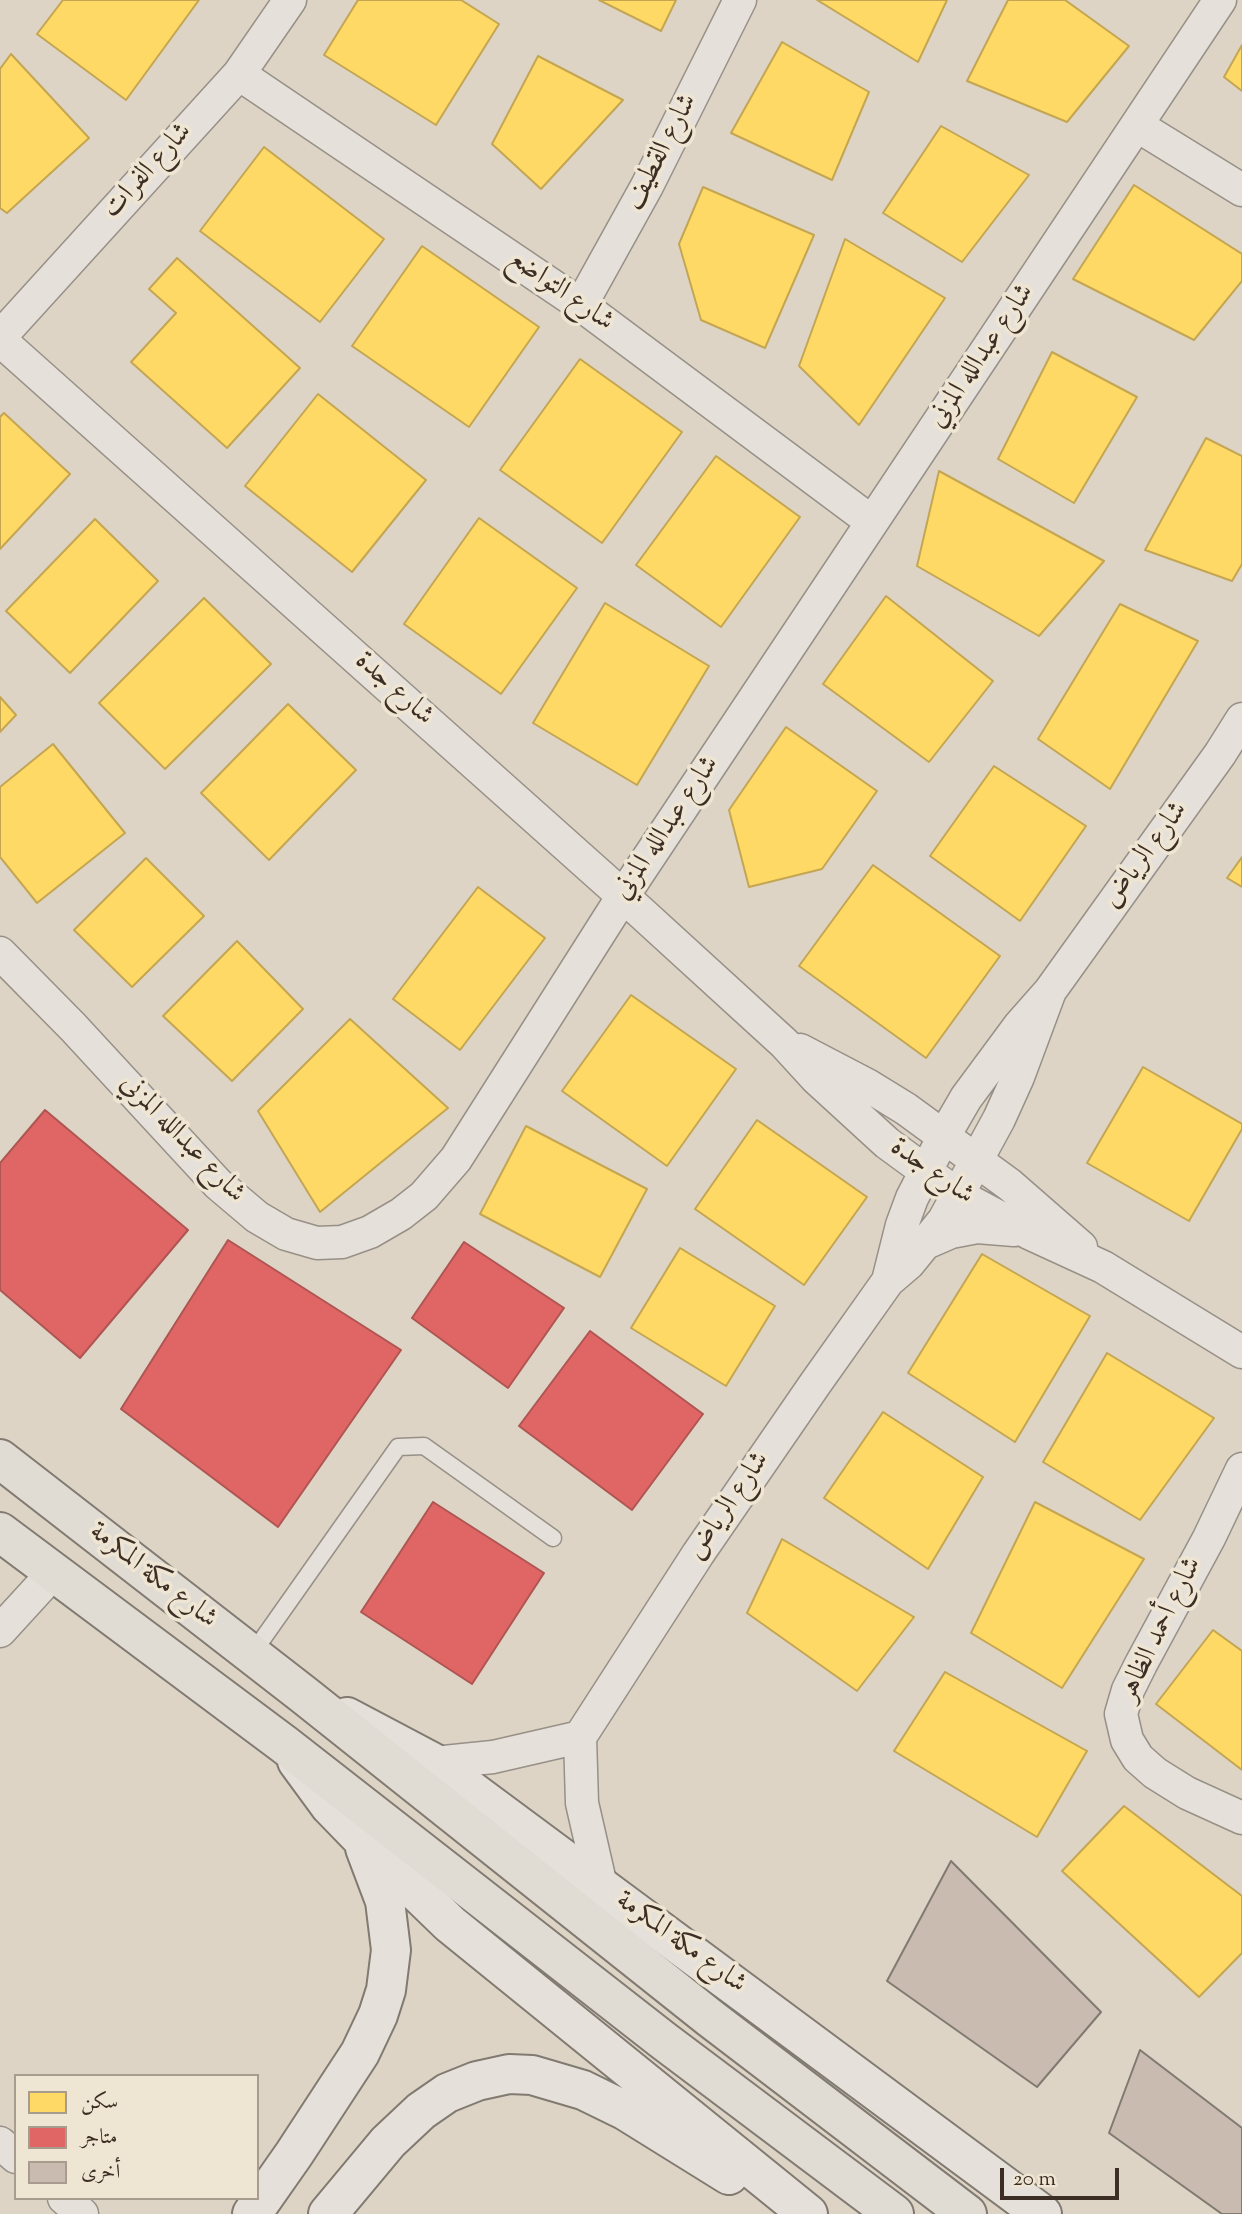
<!DOCTYPE html>
<meta charset="utf-8">
<style>
body{margin:0}
#map{position:relative;width:1242px;height:2214px;overflow:hidden;background:#ddd4c6;font-family:"Sorts Mill Goudy",Amiri,serif}
canvas{display:block}
.legend{position:absolute;left:14px;top:2074px;width:245px;height:126px;box-sizing:border-box;background:#efe5d3;border:2px solid #a79c8d;margin:0;padding:9px 12px;list-style:none;font-size:21px;color:#3c2e25}
.legend li{display:flex;align-items:center;gap:14px;height:35px}
.legend b{width:35px;border:2px solid #a79c8d}
.scale{position:absolute;left:1000px;top:2168px;width:119px;height:32px;box-sizing:border-box;border:4px solid #3c2e25;border-top:0;padding-left:9px;font-size:21px;line-height:24px;white-space:nowrap;color:#3c2e25;-webkit-text-stroke:5px #efe5d3;paint-order:stroke}
</style>
<div id="map">
<canvas width="1242" height="2214"></canvas>
<ul class="legend">
<li><b style="height:19px;background:#ffd966"></b>سكن</li>
<li><b style="height:19px;background:#e06666"></b>متاجر</li>
<li><b style="height:19px;background:#c9bbaf"></b>أخرى</li>
</ul>
<div class="scale">20 m</div>
</div>
<script>
const ctx = document.querySelector('canvas').getContext('2d');
ctx.lineJoin = 'round';
function fill(path, color) { ctx.fillStyle = color; ctx.fill(path, 'evenodd'); }
const shape = rows => new Path2D(rows.map(r => 'M' + r).join(''));
function strokePath(path, color, width, dash) { ctx.strokeStyle = color; ctx.lineWidth = width; ctx.lineCap = dash ? 'butt' : 'round'; ctx.setLineDash(dash || []); ctx.stroke(path); }
function write(font, color, halo, rows, align = 'center') {
  ctx.font = font + ' "Sorts Mill Goudy",Amiri,serif'; ctx.lineWidth = 7; ctx.setLineDash([]); ctx.textBaseline = 'middle'; ctx.strokeStyle = halo; ctx.fillStyle = color; for (const [text, x, y, turn = 0] of rows) {
    ctx.save(); ctx.translate(x, y); ctx.rotate((+turn || 0) * Math.PI / 180); ctx.textAlign = isNaN(turn) ? turn : align; if (halo) ctx.strokeText(text, 0, 0); ctx.fillText(text, 0, 0); ctx.restore();
  }
}
const homes = shape([
 [63,0,199,0,126,100,37,34,63,0],
 [358,0,461,0,499,24,436,125,324,55,358,0],
 [599,0,676,0,661,31,599,0],
 [817,0,947,0,918,62,817,0],
 [1008,0,1065,0,1129,46,1067,122,967,81,1008,0],
 [782,42,869,92,832,180,731,133,782,42],
 [1242,45,1242,91,1224,77,1242,45],
 [11,54,89,138,7,213,0,208,0,69,11,54],
 [538,56,623,100,541,189,492,144,538,56],
 [941,126,1029,175,962,262,883,213,941,126],
 [264,147,384,239,320,322,200,231,264,147],
 [1134,185,1242,254,1242,281,1194,340,1073,279,1134,185],
 [703,187,814,235,765,348,701,320,679,244,703,187],
 [845,239,945,298,859,425,799,366,845,239],
 [422,246,539,327,469,427,352,346,422,246],
 [177,258,300,368,227,448,131,362,176,313,149,289,177,258],
 [1052,352,1137,397,1074,503,998,459,1052,352],
 [580,359,682,432,602,543,500,470,580,359],
 [318,394,426,480,352,572,245,486,318,394],
 [4,413,70,474,0,549,0,417,4,413],
 [1206,438,1242,456,1242,564,1232,581,1145,550,1206,438],
 [716,456,800,517,721,627,636,565,716,456],
 [939,471,1104,561,1039,636,917,566,939,471],
 [479,518,577,588,501,694,404,624,479,518],
 [95,519,158,581,70,673,6,611,95,519],
 [886,596,993,681,929,762,823,684,886,596],
 [204,598,271,664,165,769,99,703,204,598],
 [605,603,709,666,637,785,533,723,605,603],
 [1120,604,1198,641,1110,789,1038,739,1120,604],
 [0,697,16,715,0,732,0,697],
 [288,704,356,770,269,860,201,793,288,704],
 [786,727,877,791,822,869,749,887,729,810,786,727],
 [53,744,125,833,37,903,0,857,0,787,53,744],
 [994,766,1086,826,1020,921,930,856,994,766],
 [1242,857,1242,887,1227,878,1242,857],
 [146,858,204,916,132,987,74,930,146,858],
 [873,865,1000,956,926,1058,799,966,873,865],
 [478,887,545,938,460,1050,393,999,478,887],
 [237,941,303,1009,232,1081,163,1016,237,941],
 [631,995,736,1069,667,1166,562,1091,631,995],
 [350,1019,448,1108,320,1212,258,1111,350,1019],
 [1143,1067,1242,1124,1242,1129,1189,1221,1087,1163,1143,1067],
 [757,1120,867,1197,804,1285,695,1209,757,1120],
 [526,1126,647,1189,600,1277,480,1214,526,1126],
 [680,1248,775,1306,726,1386,631,1328,680,1248],
 [982,1254,1090,1316,1015,1442,908,1373,982,1254],
 [1107,1353,1214,1418,1140,1520,1043,1462,1107,1353],
 [883,1412,983,1477,928,1569,824,1498,883,1412],
 [1035,1502,1144,1559,1062,1688,971,1633,1035,1502],
 [782,1539,914,1617,857,1691,747,1613,782,1539],
 [1213,1630,1242,1651,1242,1770,1156,1704,1213,1630],
 [945,1672,1087,1751,1037,1837,894,1751,945,1672],
 [1124,1806,1242,1896,1242,1953,1199,1997,1062,1871,1124,1806]
]);
fill(homes, '#ffd966');
strokePath(homes, '#c4a652', 2);
const shops = shape([
 [45,1110,188,1230,80,1358,0,1290,0,1163,45,1110],
 [228,1240,401,1350,278,1527,121,1409,228,1240],
 [464,1242,564,1308,508,1388,412,1318,464,1242],
 [590,1331,703,1414,632,1510,519,1426,590,1331],
 [433,1502,544,1573,472,1684,361,1612,433,1502]
]);
fill(shops, '#e06666');
strokePath(shops, '#af5552', 2);
const building = shape([
 [951,1861,1101,2012,1037,2087,887,1981,951,1861],
 [1140,2050,1242,2128,1242,2214,1222,2214,1109,2133,1140,2050]
]);
fill(building, '#c9bbaf');
strokePath(building, '#817a71', 2);
const lane = shape([
 [252,1654,398,1447,424,1446,553,1538]
]);
const street = shape([
 [239,74,581,305,872,522],
 [1138,126,1242,190],
 [581,305,647,186,740,0],
 [0,337,239,74,290,0],
 [0,340,623,896,784,1043,816,1078,887,1143,958,1195,1029,1233,1103,1267,1242,1352],
 [0,953,73,1027,218,1184,257,1217,286,1234,317,1243,342,1242,370,1232,401,1214,424,1196,456,1159,623,896,1220,0],
 [800,1050,867,1085,906,1109,1010,1185,1081,1247],
 [928,1242,951,1232,977,1227,1014,1230],
 [888,1281,902,1225,912,1198,944,1136,966,1098,1020,1025,1050,991,1220,754,1242,719],
 [1242,1469,1209,1538,1141,1664,1128,1690,1121,1714,1127,1740,1138,1758,1155,1773,1187,1793,1242,1818],
 [0,1631,53,1573],
 [434,1763,493,1757,580,1737],
 [601,1886,582,1803,580,1737,698,1554,815,1384,888,1281,909,1263,944,1220,999,1119,1018,1077,1050,991],
 [0,2143,16,2157],
 [64,2198,82,2214]
]);
const secondary = shape([
 [347,1717,434,1763,1042,2214],
 [297,1761,330,1806,362,1839,450,1924,808,2214],
 [252,2214,294,2154,360,2053,378,2015,386,1990,391,1950,385,1901,365,1848],
 [328,2214,388,2142,421,2111,447,2093,477,2081,509,2074,532,2075,583,2090,626,2111,729,2175]
]);
const primary = shape([
 [0,1459,304,1695,710,2018,967,2214],
 [0,1532,285,1745,664,2041,894,2214]
]);
strokePath(lane, '#979087', 19);
strokePath(street, '#979087', 35);
strokePath(secondary, '#817a71', 42);
strokePath(primary, '#817a71', 42);
strokePath(lane, '#e5e0d9', 16);
strokePath(street, '#e5e0d9', 32);
strokePath(secondary, '#e5e0d9', 38);
strokePath(primary, '#e0dbd3', 38);
write('28px', '#3c2e25', '#efe5d3', [
 ["شارع القطيف",663,153,-63],
 ["شارع الفرات",149,172,-48],
 ["شارع التواضع",560,292,35],
 ["شارع عبدالله المزني",983,357,-56],
 ["شارع جدة",393,690,42],
 ["شارع عبدالله المزني",668,829,-56],
 ["شارع الرياض",1147,856,-54],
 ["شارع عبدالله المزني",181,1140,46],
 ["شارع جدة",931,1173,35],
 ["شارع الرياض",730,1507,-56],
 ["شارع مكة المكرمة",152,1577,38],
 ["شارع أحمد الظاهر",1162,1630,-64],
 ["شارع مكة المكرمة",680,1944,36]
]);
</script>
